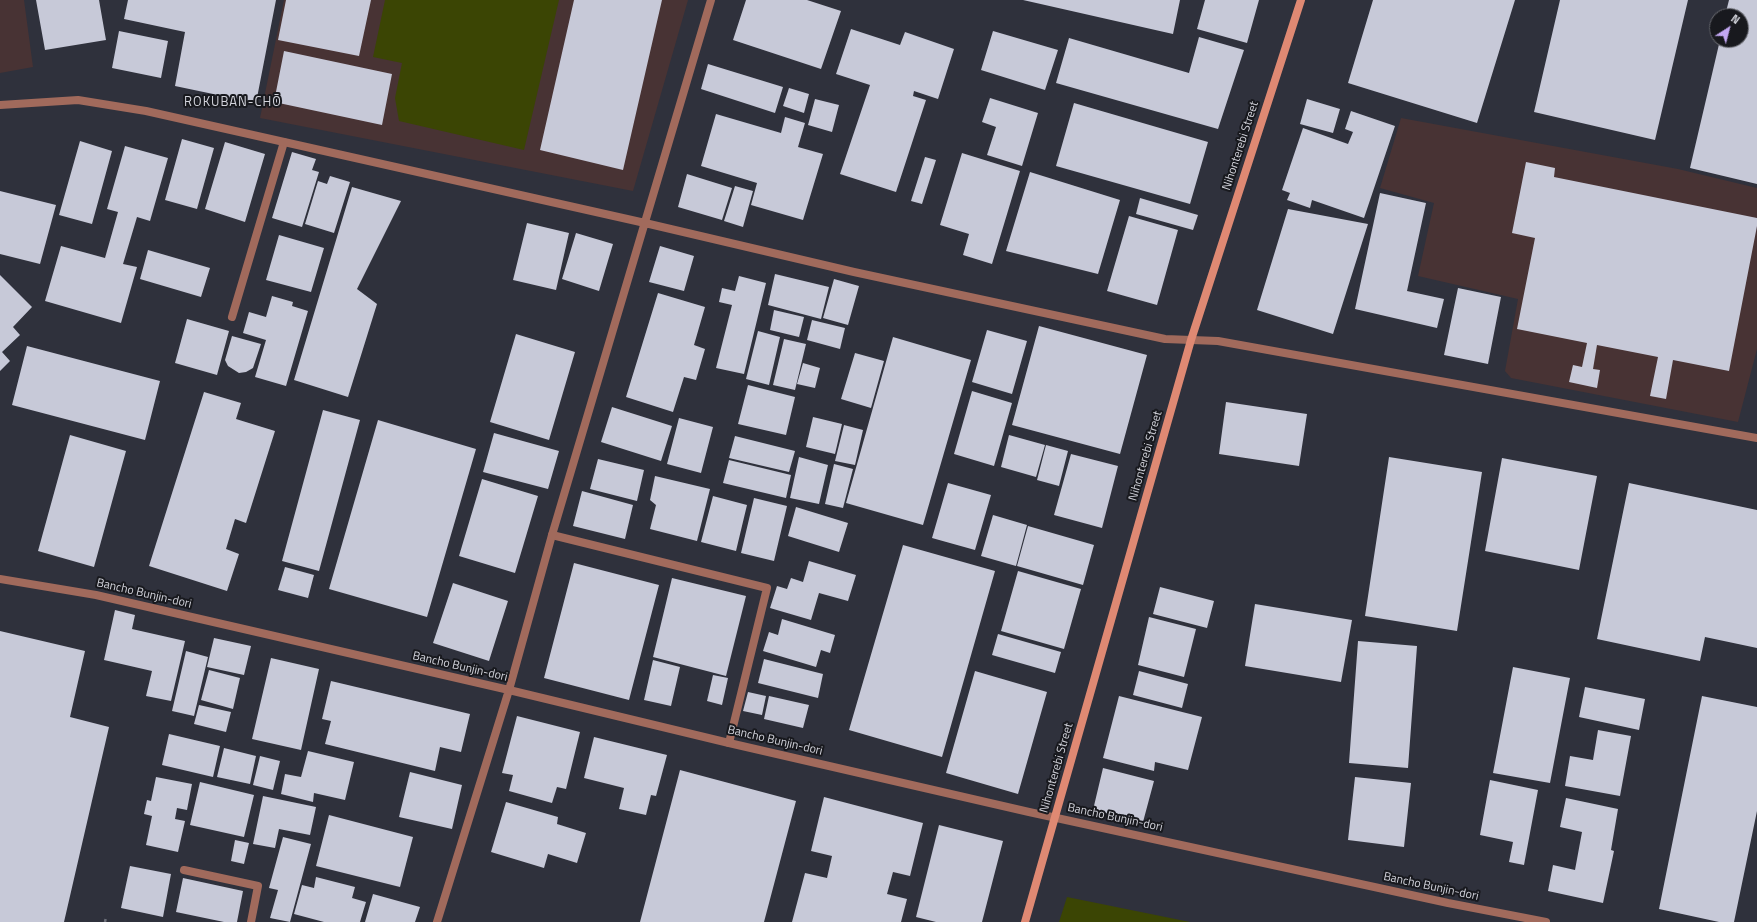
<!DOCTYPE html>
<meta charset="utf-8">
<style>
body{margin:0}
#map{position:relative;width:1757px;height:922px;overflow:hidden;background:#2f313c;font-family:"Titillium Web",sans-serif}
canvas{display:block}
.north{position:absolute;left:1709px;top:8px;width:40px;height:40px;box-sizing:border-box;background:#18191e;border:1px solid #63646a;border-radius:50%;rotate:36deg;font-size:11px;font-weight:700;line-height:16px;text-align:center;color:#d3d4dc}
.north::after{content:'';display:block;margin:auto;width:14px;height:18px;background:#c2a7f2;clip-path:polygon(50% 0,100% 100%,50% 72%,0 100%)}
</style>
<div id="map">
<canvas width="1757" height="922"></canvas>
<div class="north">N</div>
</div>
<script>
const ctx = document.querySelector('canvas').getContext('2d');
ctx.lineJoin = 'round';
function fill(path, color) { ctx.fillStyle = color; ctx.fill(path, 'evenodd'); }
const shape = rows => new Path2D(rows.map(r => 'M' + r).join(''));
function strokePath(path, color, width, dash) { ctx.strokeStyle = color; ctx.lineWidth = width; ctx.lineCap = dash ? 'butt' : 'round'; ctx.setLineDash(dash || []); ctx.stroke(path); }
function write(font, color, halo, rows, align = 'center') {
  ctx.font = font + ' "Titillium Web",sans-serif'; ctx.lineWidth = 4; ctx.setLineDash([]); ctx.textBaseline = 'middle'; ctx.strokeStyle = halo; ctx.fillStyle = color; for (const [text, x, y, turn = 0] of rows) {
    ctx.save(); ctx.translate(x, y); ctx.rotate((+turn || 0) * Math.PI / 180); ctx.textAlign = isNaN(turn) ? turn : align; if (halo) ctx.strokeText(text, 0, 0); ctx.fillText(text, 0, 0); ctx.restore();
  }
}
fill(shape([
 [0,0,24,0,33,67,0,73],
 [284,0,688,0,633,191,260,118],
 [1401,118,1678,169,1757,188,1757,349,1738,422,1511,378,1505,371,1518,299,1418,276,1434,203,1380,188]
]), '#483334');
fill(shape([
 [385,0,559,0,524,150,399,121,395,98,402,63,373,57],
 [1067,897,1190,922,1059,922]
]), '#3b4504');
fill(shape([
 [36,0,99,0,106,40,45,50],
 [128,0,276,0,256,103,175,86,185,32,124,19],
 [286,0,371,0,359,56,278,40],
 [574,0,662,0,623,170,540,150],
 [746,0,807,0,841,11,821,69,733,40],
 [1023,0,1180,0,1173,34],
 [1205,0,1259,0,1247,43,1197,29],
 [1373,0,1515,0,1477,123,1348,83],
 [1560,0,1688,0,1655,140,1534,112],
 [1729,0,1757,0,1757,184,1690,168,1720,40,1741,40,1741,16,1725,16],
 [851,29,900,45,905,32,954,49,938,99,914,91,913,96,926,100,896,192,840,174,870,85,836,74],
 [119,31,168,41,161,78,112,68],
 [993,31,1058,50,1045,90,981,70],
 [1199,37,1244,50,1218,129,1056,83,1069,38,1189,73],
 [284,51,392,74,382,125,274,102],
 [708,64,783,87,775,113,701,89],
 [789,88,809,94,804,113,783,106],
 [990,98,1038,113,1022,166,987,155,996,127,982,122],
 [815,99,839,105,832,132,808,125],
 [1307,99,1340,109,1333,133,1300,124],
 [1074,103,1208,142,1190,204,1056,166],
 [1351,111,1395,126,1364,218,1312,200,1310,208,1287,200,1290,193,1282,190,1303,128,1348,144,1353,132,1345,129],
 [716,114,781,133,785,117,805,123,798,147,823,154,803,220,751,205,757,183,701,166],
 [182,139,214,148,197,209,165,200],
 [80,141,112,151,92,224,59,215],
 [225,142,265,154,245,222,205,209],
 [125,146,168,158,150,221,137,217,123,264,137,267,121,323,45,301,61,246,105,258,118,212,107,209],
 [292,152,316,159,312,170,319,172,302,227,272,218],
 [962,153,1020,171,992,264,963,255,969,234,940,225],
 [925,157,936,160,922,204,911,201],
 [1526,162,1555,168,1554,177,1757,218,1757,226,1729,371,1673,360,1666,399,1650,396,1658,357,1597,345,1593,369,1600,370,1597,388,1569,382,1573,365,1582,367,1587,343,1517,329,1535,238,1512,233],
 [1030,172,1120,200,1098,274,1006,251],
 [687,174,732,188,722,220,678,207],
 [330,176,350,182,334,233,305,224,318,181,327,184],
 [735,186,753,191,743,227,724,221],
 [352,187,401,201,357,289,377,304,348,397,294,380],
 [0,191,56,205,40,264,0,254],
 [1380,193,1426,203,1407,291,1444,299,1437,328,1355,309],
 [1140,198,1198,215,1193,230,1136,214],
 [1288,209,1368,224,1333,334,1257,310],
 [1129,216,1178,230,1157,305,1107,291],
 [527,223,569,233,556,290,513,280],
 [576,233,613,244,599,291,562,279],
 [279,235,324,248,311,292,266,280],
 [660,246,694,256,684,291,649,282],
 [148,250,210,268,201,297,140,279],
 [775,274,829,287,821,319,768,305],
 [0,275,32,307,13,327,20,335,2,352,10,361,0,371],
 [739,276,766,283,744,374,716,368,732,305,719,302,722,288,735,291],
 [834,279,859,286,848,325,823,318],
 [1458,288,1501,297,1488,364,1444,355],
 [658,293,705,307,694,345,705,349,696,380,684,377,673,412,626,397],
 [272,296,293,302,292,306,308,311,286,386,255,377,266,340,243,333,249,312,266,317],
 [774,310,804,317,799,337,770,330],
 [187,319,229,331,217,375,175,363],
 [812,320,845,328,840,349,807,340],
 [1039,326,1147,355,1120,454,1012,425],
 [987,330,1027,341,1012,394,972,382],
 [758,331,780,337,769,385,746,379],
 [516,334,575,352,549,440,490,422],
 [232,336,261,344,253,368,246,372,239,373,228,366,225,360],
 [893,337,971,360,923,525,846,503],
 [784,339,806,344,795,390,773,385],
 [27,346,160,381,145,440,12,405],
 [855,353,884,361,871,408,841,399],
 [803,363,820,368,815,388,797,384],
 [748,385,795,397,786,435,738,424],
 [972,391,1012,403,994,466,954,454],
 [204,392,241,403,236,419,275,431,246,523,235,519,226,549,239,554,227,591,149,566],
 [1226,402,1307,414,1299,466,1219,454],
 [612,407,672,426,661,461,601,442],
 [323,410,360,420,319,571,282,561],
 [813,417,842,424,835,454,806,447],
 [679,418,713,427,701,473,667,464],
 [378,420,476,449,427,617,329,589],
 [844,425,863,430,855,465,835,461],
 [494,433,559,451,548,489,483,472],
 [70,435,126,451,94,567,38,551],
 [1009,435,1045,445,1036,477,1001,467],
 [735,436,795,451,789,472,729,458],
 [1046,445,1068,451,1059,486,1037,480],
 [1071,454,1118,466,1102,528,1054,515],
 [799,457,828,465,819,504,790,498],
 [1389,457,1482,472,1457,631,1365,616],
 [1502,458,1597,476,1579,570,1485,551],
 [598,459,644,470,637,501,590,489],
 [729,460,791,475,786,498,723,483],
 [834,464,853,469,843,508,825,504],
 [655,476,710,489,697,541,650,529,656,505,650,500],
 [482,479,538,496,515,573,459,556],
 [948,483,991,495,975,550,932,538],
 [1629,483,1757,510,1757,648,1705,637,1700,661,1597,639],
 [582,491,633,505,625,539,573,526],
 [713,496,747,505,736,551,701,542],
 [754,498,787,506,774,561,741,553],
 [796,507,848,523,839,552,788,536],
 [993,515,1027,525,1016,566,981,556],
 [1028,526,1094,545,1083,585,1017,566],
 [903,545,995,571,942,757,849,730],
 [809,561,856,575,848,601,819,593,811,620,770,608,777,586,787,589,791,578,803,582],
 [574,563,659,585,629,700,544,678],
 [285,567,314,575,308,598,278,590],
 [1018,571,1081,589,1064,649,1001,631],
 [672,578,746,596,726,676,653,657],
 [453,583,508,601,489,661,433,643],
 [1160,587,1214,601,1207,628,1153,614],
 [1255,604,1352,620,1341,682,1245,666],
 [115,610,135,615,132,629,185,641,171,701,146,696,152,671,104,660],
 [1149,617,1196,629,1184,677,1138,665],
 [782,619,835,635,830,653,821,650,816,667,763,651,769,632,778,635],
 [0,631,85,651,70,717,109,727,64,922,0,922],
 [998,634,1061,652,1055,673,992,655],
 [214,638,251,646,244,675,207,667],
 [1358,641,1417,646,1408,768,1349,763],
 [186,651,208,657,194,716,172,711],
 [271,658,319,669,301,750,252,739],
 [764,659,823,674,818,698,758,683],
 [653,660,680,667,671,706,644,700],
 [1513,667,1570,678,1550,783,1493,773],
 [209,670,240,678,233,709,201,700],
 [975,671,1047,692,1018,794,946,773],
 [1139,671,1188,684,1182,708,1133,695],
 [713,675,728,678,722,705,707,701],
 [331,681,470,714,461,752,440,747,435,771,325,744,331,721,322,719],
 [1585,687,1645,699,1639,730,1579,717],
 [748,692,766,696,762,715,743,711],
 [769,696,809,705,803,728,764,719],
 [1119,696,1202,717,1188,770,1155,762,1154,771,1103,758],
 [1702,696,1757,707,1757,811,1734,922,1719,922,1659,909],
 [199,705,231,712,226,732,194,724],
 [517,716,580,732,566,789,557,787,552,803,509,791,513,775,502,773],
 [1598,730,1631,736,1620,796,1565,786,1570,756,1593,760],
 [169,734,220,746,213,777,162,765],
 [594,737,667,755,656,796,651,795,646,815,619,809,624,788,584,778],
 [224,748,256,756,250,784,217,777],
 [308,751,354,762,345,800,314,793,313,802,281,794,285,774,301,777],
 [260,756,280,761,273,790,253,785],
 [1103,768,1154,781,1143,822,1093,810],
 [680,770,796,801,764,922,640,922],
 [410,772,462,785,452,829,399,817],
 [156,777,192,784,187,810,177,808,175,819,185,821,178,852,146,845,152,816,144,814,147,800,151,801],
 [1355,777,1411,783,1404,847,1348,840],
 [1490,780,1538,790,1524,865,1509,862,1513,842,1480,835],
 [200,782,254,795,244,837,190,825],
 [263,796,316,807,310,835,279,829,275,848,253,844],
 [824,797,923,823,910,876,893,872,887,894,907,899,901,922,792,922,805,873,827,878,832,856,811,851],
 [1566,798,1618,809,1611,850,1614,851,1603,903,1548,891,1553,865,1575,870,1582,832,1560,827],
 [506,802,558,817,557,824,586,833,577,863,548,854,544,868,491,852],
 [329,815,413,837,400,887,316,866],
 [939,825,1003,841,982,922,936,922,916,917],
 [283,837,311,844,290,922,270,918,278,890,269,888],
 [235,840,249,843,244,864,231,861],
 [130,866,171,874,163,917,121,908],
 [316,877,355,887,352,898,366,902,360,922,324,922,294,914,302,885,314,888],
 [183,878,243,891,237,922,224,922,176,912],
 [373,894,420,907,415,922,365,922]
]), '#c7c9d8');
strokePath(shape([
 [105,922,106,917]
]), '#6d6f79', 2.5, [3, 2]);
strokePath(shape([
 [232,317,284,142],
 [552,535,767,588,729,743],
 [184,870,258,886,251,922]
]), '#a16a5c', 8);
strokePath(shape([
 [0,105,78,100,146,111,645,223,854,272,1165,339,1218,341,1757,438],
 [0,579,96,595,509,690,729,743,1029,812,1448,903,1546,922],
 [437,922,509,690,552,535,711,0]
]), '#a16a5c', 8);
strokePath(shape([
 [1025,922,1191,340,1301,0]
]), '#df8973', 8);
write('12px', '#d3d4dc', '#18191e', [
 ["Nihonterebi Street",1241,146,-72],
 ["Nihonterebi Street",1146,456,-74],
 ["Bancho Bunjin-dori",144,594,13],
 ["Bancho Bunjin-dori",460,667,13],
 ["Bancho Bunjin-dori",775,741,13],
 ["Nihonterebi Street",1057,768,-74],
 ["Bancho Bunjin-dori",1115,818,12],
 ["Bancho Bunjin-dori",1431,887,12]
]);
ctx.letterSpacing = '1px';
write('13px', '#d3d4dc', '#18191e', [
 ["ROKUBAN-CHŌ",233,103]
]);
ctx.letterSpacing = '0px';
</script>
